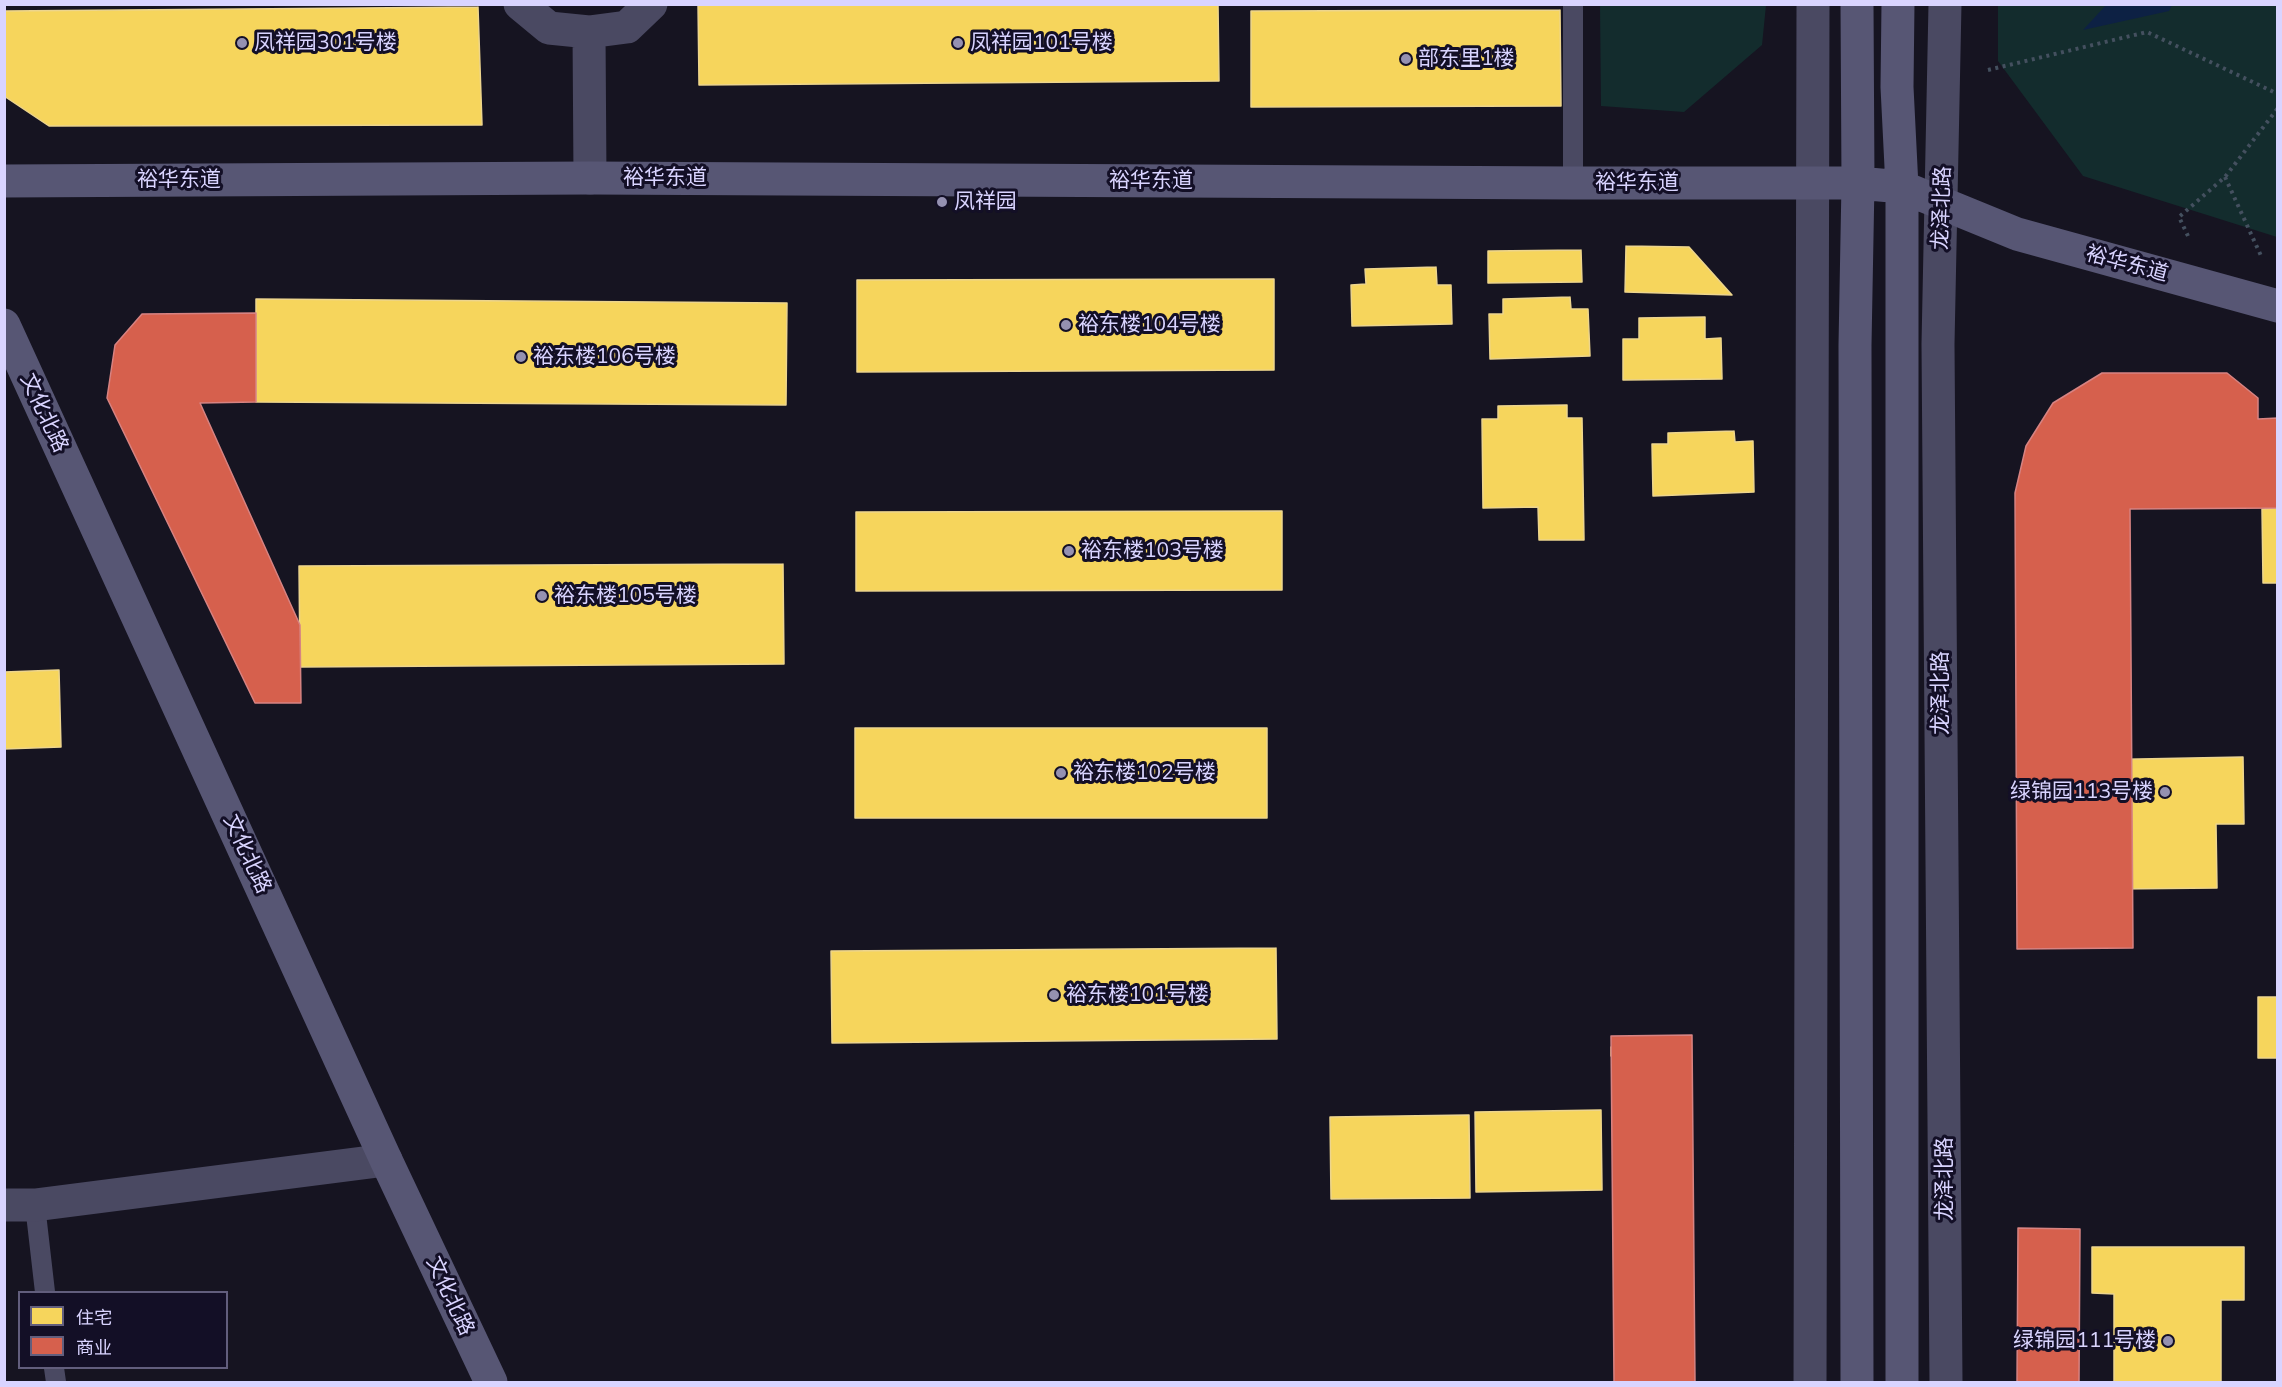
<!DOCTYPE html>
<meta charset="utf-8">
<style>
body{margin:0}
#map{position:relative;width:2282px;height:1387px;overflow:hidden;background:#161421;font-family:Mulish,"Noto Sans SC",sans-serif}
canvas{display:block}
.frame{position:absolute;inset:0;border:6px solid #d9d4ff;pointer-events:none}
.legend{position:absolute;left:18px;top:1291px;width:210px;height:78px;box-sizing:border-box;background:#130f26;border:2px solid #625e7d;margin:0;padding:8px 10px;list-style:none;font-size:18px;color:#d9d4ff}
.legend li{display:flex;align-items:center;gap:12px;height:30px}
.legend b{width:30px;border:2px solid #625e7d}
</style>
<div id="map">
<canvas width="2282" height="1387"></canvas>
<div class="frame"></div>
<ul class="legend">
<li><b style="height:16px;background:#f6d55c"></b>住宅</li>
<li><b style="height:16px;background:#d6604d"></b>商业</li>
</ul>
</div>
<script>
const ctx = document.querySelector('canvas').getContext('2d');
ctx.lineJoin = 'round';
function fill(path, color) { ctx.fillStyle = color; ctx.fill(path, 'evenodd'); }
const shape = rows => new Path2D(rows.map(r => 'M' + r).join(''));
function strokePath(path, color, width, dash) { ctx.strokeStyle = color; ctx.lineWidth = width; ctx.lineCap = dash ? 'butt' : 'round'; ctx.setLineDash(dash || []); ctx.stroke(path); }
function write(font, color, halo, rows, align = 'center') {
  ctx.font = font + ' Mulish,"Noto Sans SC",sans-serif'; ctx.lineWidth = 6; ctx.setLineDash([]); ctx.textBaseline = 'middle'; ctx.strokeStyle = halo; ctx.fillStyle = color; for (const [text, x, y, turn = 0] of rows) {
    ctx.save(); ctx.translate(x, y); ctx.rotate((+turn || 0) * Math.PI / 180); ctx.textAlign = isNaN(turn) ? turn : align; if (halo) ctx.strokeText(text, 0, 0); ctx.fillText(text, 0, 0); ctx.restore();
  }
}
fill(shape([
 [1600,5,1766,5,1762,45,1684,112,1601,106],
 [1998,5,2277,5,2277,237,2083,176,1998,61]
]), '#132c2d');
fill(shape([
 [2107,4,2172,4,2172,5,2169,11,2083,30]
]), '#0d2144');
const homes = shape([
 [698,4,1218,4,1219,81,699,85,698,4],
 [478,7,482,125,49,126,4,96,4,11,478,7],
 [1560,10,1561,106,1251,107,1251,11,1560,10],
 [1626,246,1689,247,1732,295,1625,292,1626,246],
 [1581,250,1582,282,1488,283,1488,251,1581,250],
 [1436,267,1437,285,1451,285,1452,324,1352,326,1351,285,1366,284,1365,269,1436,267],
 [1274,279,1274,370,857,372,857,280,1274,279],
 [1570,297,1571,309,1588,309,1590,356,1490,359,1489,314,1503,314,1503,299,1570,297],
 [256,299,787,303,786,405,256,402,256,299],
 [1705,317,1705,339,1721,338,1722,379,1623,380,1623,339,1639,339,1639,318,1705,317],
 [1567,405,1567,418,1582,418,1584,540,1539,540,1538,507,1483,508,1482,419,1498,419,1498,406,1567,405],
 [1734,431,1735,442,1753,441,1754,492,1653,496,1652,444,1668,444,1668,433,1734,431],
 [2278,508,2278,583,2263,583,2262,509,2278,508],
 [1282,511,1282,590,856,591,856,512,1282,511],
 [783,564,784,664,300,667,299,566,783,564],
 [59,670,61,747,4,749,4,672,59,670],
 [855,728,1267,728,1267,818,855,818,855,728],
 [2243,757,2244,824,2216,824,2217,888,2116,889,2114,825,2087,826,2086,760,2243,757],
 [1276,948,1277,1039,832,1043,831,951,1276,948],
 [2258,997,2278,997,2278,1058,2258,1058,2258,997],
 [1687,1046,1689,1217,1617,1218,1620,1203,1622,1056,1611,1056,1611,1047,1687,1046],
 [1601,1110,1602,1190,1476,1192,1475,1112,1601,1110],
 [1469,1115,1470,1198,1331,1199,1330,1117,1469,1115],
 [2092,1247,2244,1247,2244,1300,2221,1300,2221,1382,2114,1382,2114,1294,2092,1293,2092,1247]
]);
fill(homes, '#f6d55c');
strokePath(homes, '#edd58d', 1.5);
const shops = shape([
 [256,313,256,402,200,403,300,625,301,703,255,703,107,398,115,345,142,314,256,313],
 [2102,373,2227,373,2258,398,2258,419,2278,418,2278,508,2130,509,2133,948,2017,949,2015,493,2026,446,2053,403,2102,373],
 [1692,1035,1695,1382,1614,1382,1611,1036,1692,1035],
 [2018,1228,2080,1229,2079,1382,2017,1382,2018,1228]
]);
fill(shops, '#d6604d');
strokePath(shops, '#d78382', 1.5);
strokePath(shape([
 [1988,70,2147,32,2278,94],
 [2225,177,2262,258],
 [2188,236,2179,217,2225,177,2278,108]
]), '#44505f', 4, [3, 4.5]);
strokePath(shape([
 [1573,4,1573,183],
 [35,1205,45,1292],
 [54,1368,56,1382]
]), '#4a4962', 20);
strokePath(shape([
 [520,4,549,28,589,32],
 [1945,4,1938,344,1946,1382],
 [590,178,589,32,627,27,651,4],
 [4,1205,35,1205,386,1160],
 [1810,1382,1813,4]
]), '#4a4962', 33);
strokePath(shape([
 [1857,4,1858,183,1855,345,1857,1382],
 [1898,4,1897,87,1902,187,1902,1382],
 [4,181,590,178,1573,183,1858,183,1902,187,2017,234,2278,306],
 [4,325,386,1160,491,1382]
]), '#575674', 33);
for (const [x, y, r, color] of [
 [242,43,6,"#9591b1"],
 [958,43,6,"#9591b1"],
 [1406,59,6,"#9591b1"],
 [942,202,6,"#9591b1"],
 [1066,325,6,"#9591b1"],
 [521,357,6,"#9591b1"],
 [1069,551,6,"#9591b1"],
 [542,596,6,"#9591b1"],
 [1061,773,6,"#9591b1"],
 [2165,792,6,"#9591b1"],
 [1054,995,6,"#9591b1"],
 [2168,1341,6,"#9591b1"]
]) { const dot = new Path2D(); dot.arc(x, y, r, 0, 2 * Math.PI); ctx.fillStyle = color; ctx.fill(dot); strokePath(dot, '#130f26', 2); }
write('21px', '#d9d4ff', '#130f26', [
 ["凤祥园301号楼",254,43],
 ["凤祥园101号楼",970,43],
 ["部东里1楼",1418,59],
 ["凤祥园",954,202],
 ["裕东楼104号楼",1078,325],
 ["裕东楼106号楼",533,357],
 ["裕东楼103号楼",1081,551],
 ["裕东楼105号楼",554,596],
 ["裕东楼102号楼",1073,773],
 ["绿锦园113号楼",2153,792,"right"],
 ["裕东楼101号楼",1066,995],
 ["绿锦园111号楼",2156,1341,"right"]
], 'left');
write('21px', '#d9d4ff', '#130f26', [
 ["裕华东道",665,178],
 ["裕华东道",179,180],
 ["裕华东道",1151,181],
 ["裕华东道",1637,183],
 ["龙泽北路",1942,208,-88],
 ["裕华东道",2127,264,15],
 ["文化北路",44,413,65],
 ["龙泽北路",1941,693,-90],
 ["文化北路",247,854,65],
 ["龙泽北路",1945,1179,-90],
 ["文化北路",450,1296,65]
]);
</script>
